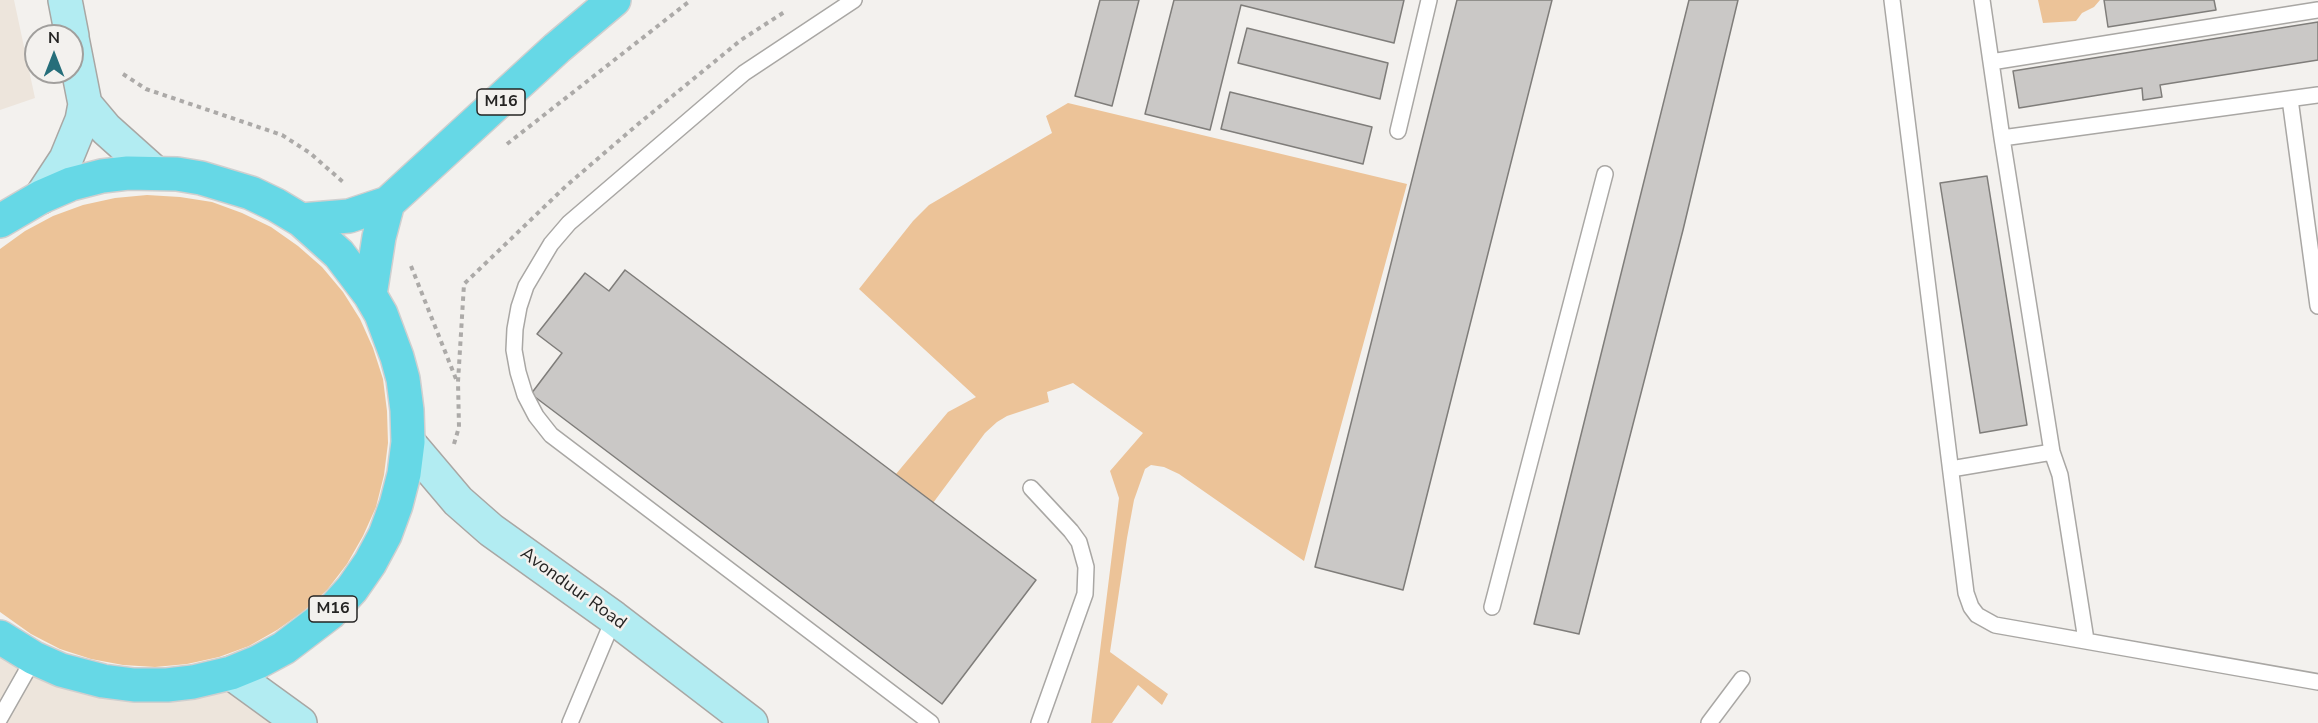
<!DOCTYPE html>
<style>
body{margin:0}
#map{position:relative;width:2318px;height:723px;overflow:hidden;background:#f3f1ee;font-family:"Nunito Sans",sans-serif}
canvas{display:block}
.north{position:absolute;left:24px;top:24px;width:60px;height:60px;box-sizing:border-box;background:#f3f1ee;border:2px solid #a19f9d;border-radius:50%;rotate:0deg;font-size:16px;font-weight:700;line-height:24px;text-align:center;color:#252423}
.north::after{content:'';display:block;margin:auto;width:21px;height:27px;background:#266e7a;clip-path:polygon(50% 0,100% 100%,50% 72%,0 100%)}
</style>
<div id="map">
<canvas width="2318" height="723"></canvas>
<div class="north">N</div>
</div>
<script>
const ctx = document.querySelector('canvas').getContext('2d');
ctx.lineJoin = 'round';
function fill(path, color) { ctx.fillStyle = color; ctx.fill(path, 'evenodd'); }
const shape = rows => new Path2D(rows.map(r => 'M' + r).join(''));
function strokePath(path, color, width, dash) { ctx.strokeStyle = color; ctx.lineWidth = width; ctx.lineCap = dash ? 'butt' : 'round'; ctx.setLineDash(dash || []); ctx.stroke(path); }
function write(font, color, halo, rows, align = 'center') {
  ctx.font = font + ' "Nunito Sans",sans-serif'; ctx.lineWidth = 5; ctx.setLineDash([]); ctx.textBaseline = 'middle'; ctx.strokeStyle = halo; ctx.fillStyle = color; for (const [text, x, y, turn = 0] of rows) {
    ctx.save(); ctx.translate(x, y); ctx.rotate((+turn || 0) * Math.PI / 180); ctx.textAlign = isNaN(turn) ? turn : align; if (halo) ctx.strokeText(text, 0, 0); ctx.fillText(text, 0, 0); ctx.restore();
  }
}
fill(shape([
 [0,0,14,0,35,98,0,110],
 [0,637,34,658,212,678,300,723,0,723]
]), '#ede5dc');
fill(shape([
 [2038,0,2100,0,2094,7,2082,13,2076,21,2043,23],
 [1068,103,1407,184,1304,561,1179,474,1164,467,1151,465,1145,469,1134,500,1127,538,1110,652,1168,694,1162,705,1138,685,1112,723,1091,723,1119,498,1110,471,1143,433,1073,383,1047,392,1049,402,1007,416,997,422,985,433,933,503,896,474,948,412,976,397,859,289,913,221,929,205,1052,133,1046,116],
 [147,195,180,197,212,202,242,213,271,227,298,246,322,267,343,292,360,319,373,348,383,379,387,411,388,443,384,475,376,507,363,536,347,564,327,590,304,611,277,630,249,646,219,657,187,664,155,667,123,665,91,659,60,649,31,634,0,612,0,249,25,231,53,216,83,205,115,198]
]), '#ecc398');
const building = shape([
 [1100,0,1139,0,1112,106,1075,96,1100,0],
 [1174,0,1404,0,1394,43,1241,5,1210,130,1145,114,1174,0],
 [1457,0,1552,0,1403,590,1315,567,1457,0],
 [1689,0,1738,0,1683,230,1579,634,1534,624,1689,0],
 [2104,0,2214,0,2216,10,2108,27,2104,0],
 [2318,22,2318,60,2160,85,2162,97,2143,100,2142,88,2019,108,2013,71,2318,22],
 [1247,28,1388,63,1380,99,1238,63,1247,28],
 [1230,92,1372,127,1363,164,1221,129,1230,92],
 [1987,176,2027,425,1980,433,1940,183,1987,176],
 [625,270,1036,580,942,704,531,394,562,353,537,334,585,273,609,291,625,270]
]);
fill(building, '#cac8c6');
strokePath(building, '#7f7d7a', 1.5);
const lane = shape([
 [854,0,744,73,569,223,551,244,526,286,519,307,515,329,514,350,518,372,525,395,536,416,551,435,931,723],
 [1892,0,1966,593,1971,607,1977,615,1995,625,2318,682],
 [1982,0,2002,138,2052,452,2060,475,2086,640],
 [1991,62,2318,10],
 [2290,99,2318,306],
 [1398,131,1429,0],
 [2002,138,2318,95],
 [1951,469,2052,452],
 [1031,488,1071,531,1079,542,1086,567,1085,594,1039,723],
 [1492,607,1605,174],
 [0,718,34,658],
 [570,723,614,618],
 [1709,723,1742,679]
]);
const secondary = shape([
 [65,0,72,36],
 [85,104,106,129,154,172],
 [41,197,66,159,82,120,85,104,72,38],
 [408,442,458,501,491,530,614,618,751,723],
 [231,673,300,723]
]);
const primary = shape([
 [301,220,349,216,388,203,557,48,614,0],
 [0,221,41,197,71,184,102,176,128,173,177,174,201,178,251,193,276,205,301,220,339,254,370,295,381,314,397,357,403,379,407,410,408,442,404,474,396,505,385,535,370,563,352,589,330,613,284,648,258,662,231,673,193,682,167,685,134,685,103,681,61,670,34,658,0,637],
 [370,295,379,237,388,203]
]);
strokePath(lane, '#a9a7a4', 18);
strokePath(secondary, '#a9a7a4', 36);
strokePath(primary, '#cfcfcf', 36);
strokePath(shape([
 [123,74,146,89,282,135,310,153,343,182],
 [507,144,691,0],
 [411,266,456,379],
 [454,444,459,427,458,382,464,284,566,186,637,125,741,40,786,11]
]), '#acaaa8', 4, [4.5, 4.5]);
strokePath(lane, '#fff', 15);
strokePath(secondary, '#b2ecf2', 33);
strokePath(primary, '#66d8e6', 33);
for (const [x, y, w] of [
 [501,102,48],
 [333,609,48]
]) { const box = new Path2D(); box.roundRect(x - w / 2, y - 13, w, 26, 4.5); ctx.fillStyle = '#f3f1ee'; ctx.fill(box); strokePath(box, '#252423', 1.5); }
write('bold 16px', '#252423', null, [
 ["M16",501,102],
 ["M16",333,609]
]);
write('18px', '#252423', '#f3f1ee', [
 ["Avonduur Road",573,589,36]
]);
</script>
